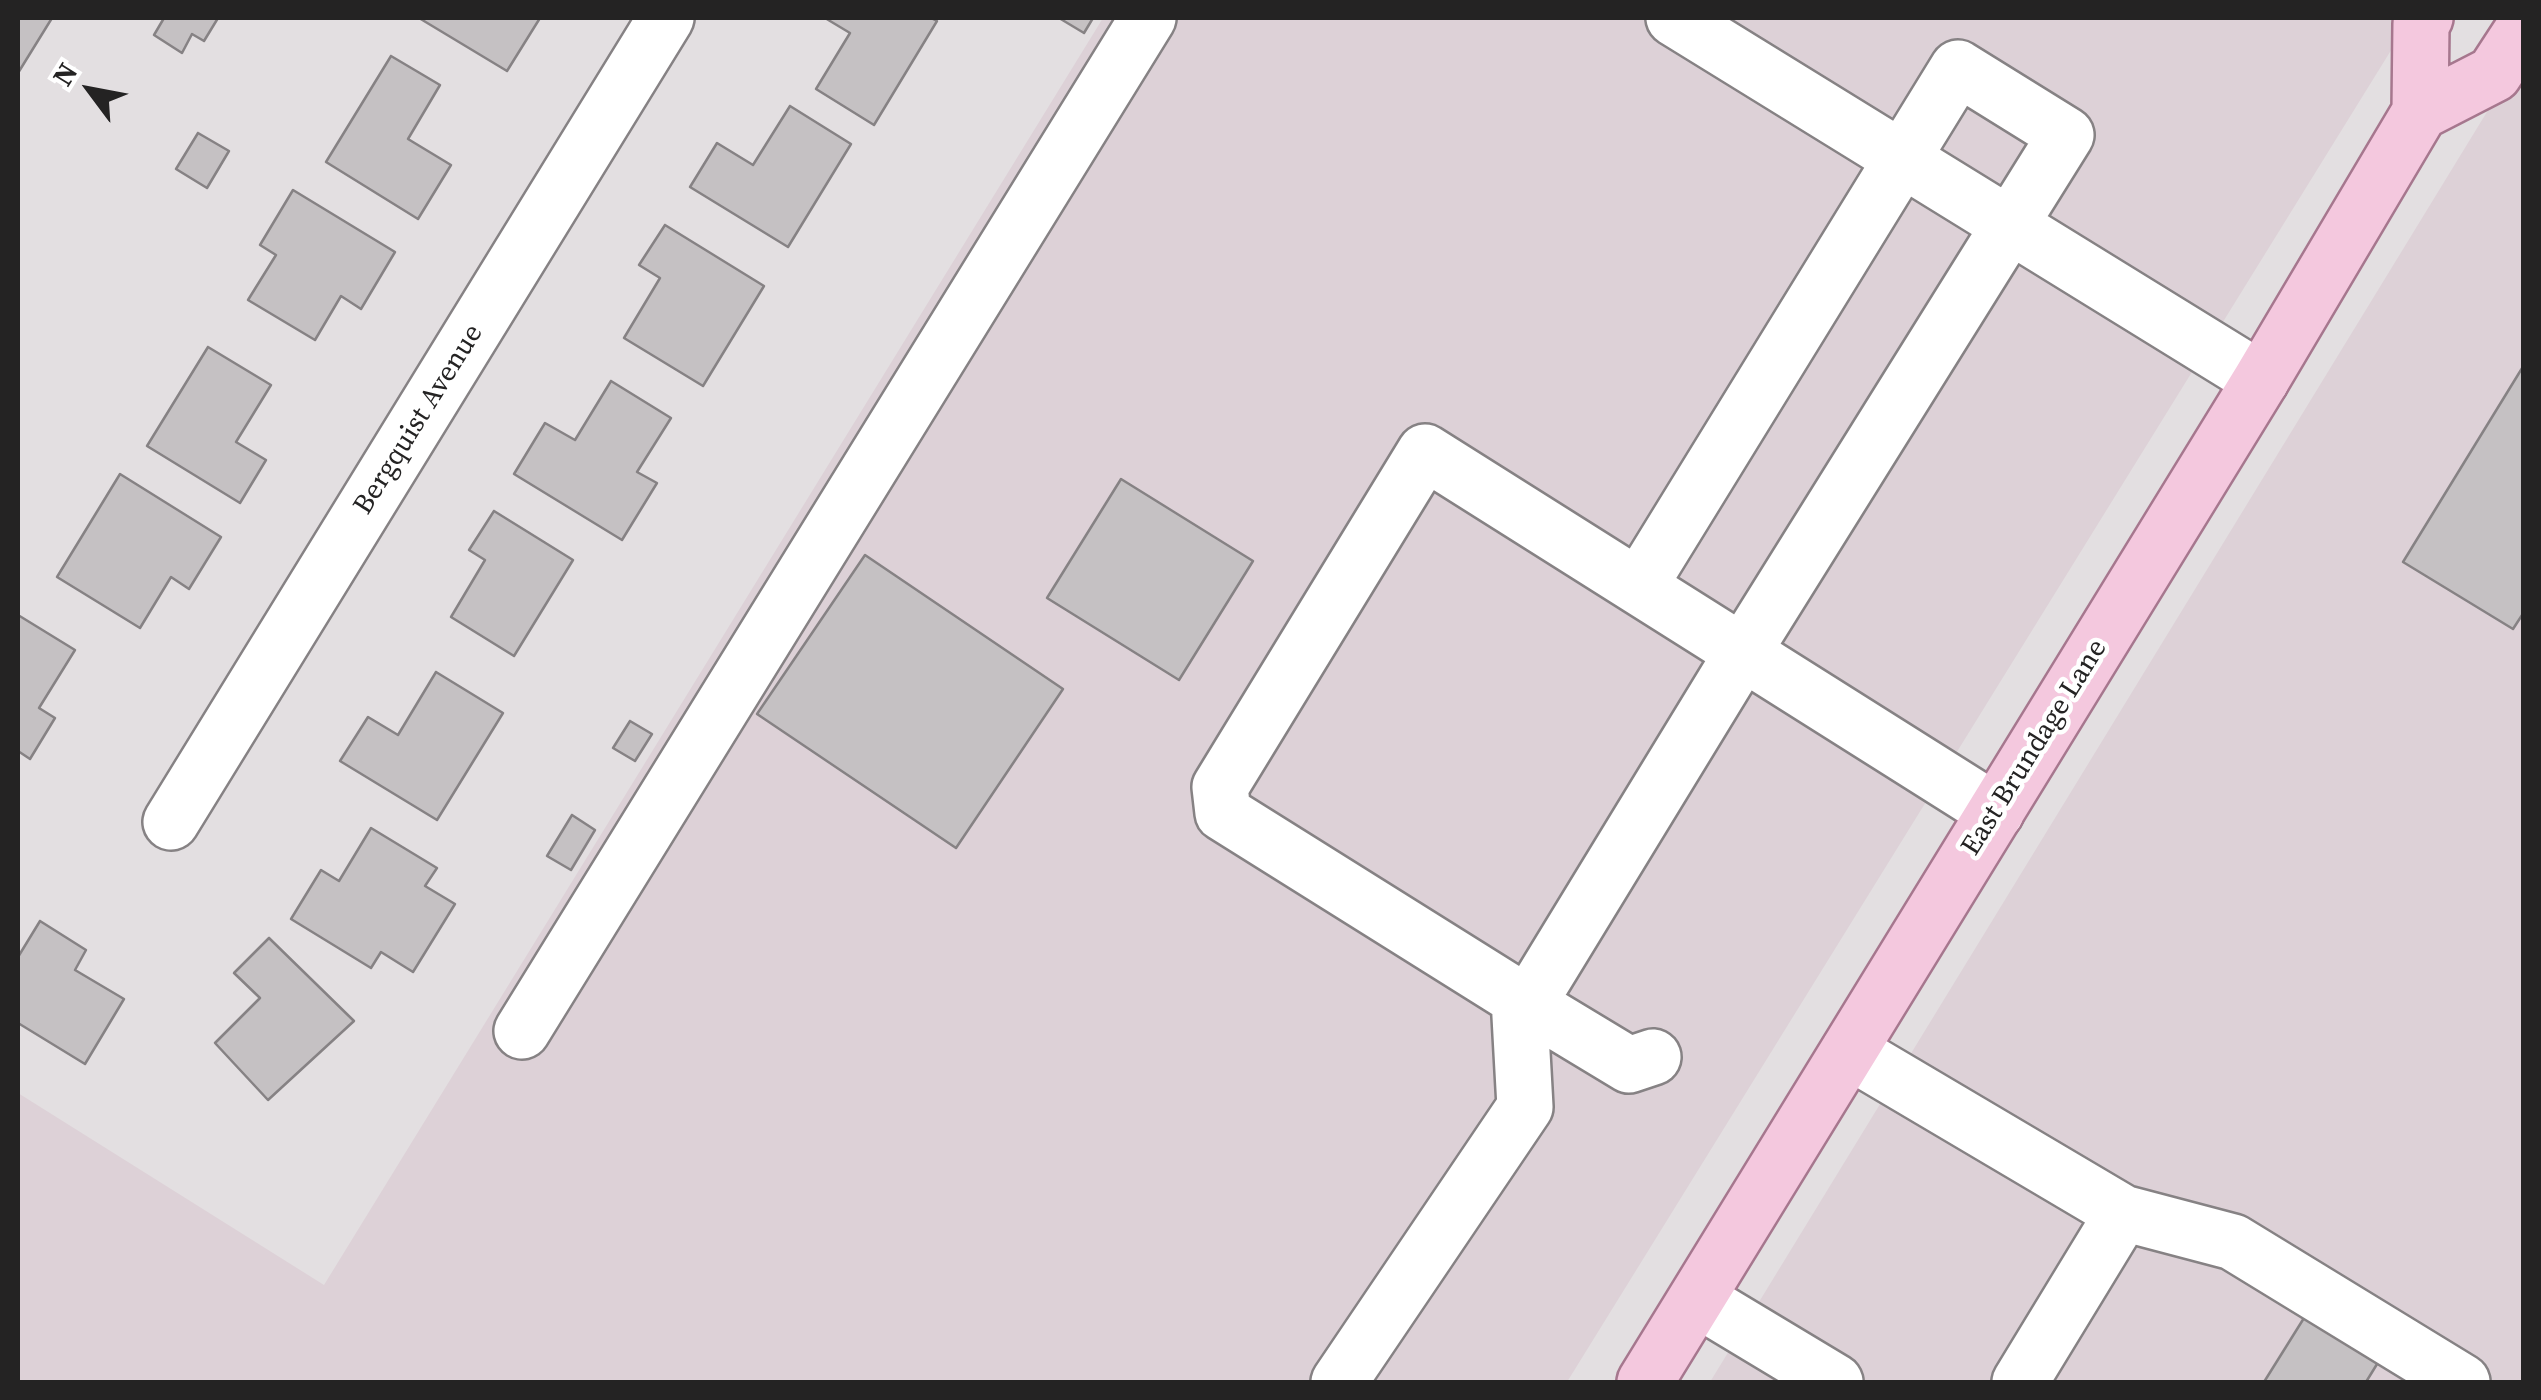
<!DOCTYPE html>
<style>
body{margin:0}
#map{position:relative;width:2541px;height:1400px;overflow:hidden;background:#e3dfe1;font-family:"Source Serif 4",serif}
canvas{display:block}
.frame{position:absolute;inset:0;border:20px solid #242323;pointer-events:none}
.north{position:absolute;left:40px;top:40px;width:100px;height:100px;-webkit-text-stroke:8px #fff;paint-order:stroke;rotate:302deg;font-size:28px;font-weight:700;line-height:40px;text-align:center;color:#242323}
.north::after{content:'';display:block;margin:auto;width:35px;height:45px;background:#242323;clip-path:polygon(50% 0,100% 100%,50% 72%,0 100%)}
</style>
<div id="map">
<canvas width="2541" height="1400"></canvas>
<div class="frame"></div>
<div class="north">N</div>
</div>
<script>
const ctx = document.querySelector('canvas').getContext('2d');
ctx.lineJoin = 'round';
function fill(path, color) { ctx.fillStyle = color; ctx.fill(path, 'evenodd'); }
const shape = rows => new Path2D(rows.map(r => 'M' + r).join(''));
function strokePath(path, color, width, dash) { ctx.strokeStyle = color; ctx.lineWidth = width; ctx.lineCap = dash ? 'butt' : 'round'; ctx.setLineDash(dash || []); ctx.stroke(path); }
function write(font, color, halo, rows, align = 'center') {
  ctx.font = font + ' "Source Serif 4",serif'; ctx.lineWidth = 9; ctx.setLineDash([]); ctx.textBaseline = 'middle'; ctx.strokeStyle = halo; ctx.fillStyle = color; for (const [text, x, y, turn = 0] of rows) {
    ctx.save(); ctx.translate(x, y); ctx.rotate((+turn || 0) * Math.PI / 180); ctx.textAlign = isNaN(turn) ? turn : align; if (halo) ctx.strokeText(text, 0, 0); ctx.fillText(text, 0, 0); ctx.restore();
  }
}
fill(shape([
 [1103,18,2411,18,1567,1382,18,1382,18,1093,324,1285],
 [2523,53,2523,1382,1710,1382]
]), '#ddd1d7');
const building = shape([
 [18,18,52,18,18,73,18,18],
 [164,18,218,18,204,41,192,34,182,53,154,35,164,18],
 [419,18,540,18,507,71,419,18],
 [825,18,931,18,937,21,874,125,816,89,850,33,825,18],
 [1059,18,1093,18,1084,33,1059,18],
 [391,56,440,85,408,139,451,165,418,219,326,162,391,56],
 [790,106,851,144,788,247,690,187,717,143,753,165,790,106],
 [198,133,229,151,207,188,176,169,198,133],
 [293,190,395,252,361,309,341,296,315,340,248,300,276,255,260,245,293,190],
 [665,225,764,286,703,386,624,338,660,278,639,265,665,225],
 [208,347,271,385,236,442,266,460,240,503,147,446,208,347],
 [2524,365,2524,612,2513,629,2403,562,2524,365],
 [611,381,671,418,637,472,657,483,622,540,514,474,545,423,575,440,611,381],
 [120,474,221,537,189,589,171,577,140,628,57,577,120,474],
 [1121,479,1253,561,1179,680,1047,598,1121,479],
 [494,511,573,560,514,656,451,617,485,560,469,550,494,511],
 [865,555,1063,689,956,848,757,714,865,555],
 [18,615,75,650,39,708,55,718,30,759,18,751,18,615],
 [436,672,503,713,437,820,340,761,368,717,398,735,436,672],
 [630,721,652,734,635,761,613,748,630,721],
 [572,815,595,830,571,870,547,856,572,815],
 [371,828,437,868,425,886,455,904,413,972,381,952,371,968,291,919,321,870,339,881,371,828],
 [40,921,86,950,75,970,124,999,85,1064,18,1023,18,957,40,921],
 [269,938,354,1021,268,1100,215,1043,260,998,234,973,269,938],
 [2309,1310,2382,1356,2366,1382,2264,1382,2309,1310]
]);
fill(building, '#c5c1c3');
strokePath(building, '#868284', 2.5);
const minor = shape([
 [1674,18,2261,380],
 [1639,586,1958,68,2066,135,1743,652,1528,1004,1629,1065,1653,1057],
 [171,822,666,18],
 [1528,1004,1223,813,1220,787,1425,452,1996,812],
 [522,1031,1148,18],
 [1849,1051,2123,1213,2233,1242,2462,1382],
 [1697,1299,1835,1382],
 [1339,1382,1525,1107,1519,998],
 [2020,1382,2123,1213]
]);
const major = shape([
 [2420,112,2494,74,2524,28],
 [1645,1382,2261,380,2420,112,2421,24,2425,18]
]);
strokePath(minor, '#868284', 60);
strokePath(major, '#a6778e', 60);
strokePath(minor, '#fff', 55);
strokePath(major, '#f4c8de', 55);
write('28px', '#242323', '#fff', [
 ["Bergquist Avenue",419,420,-58],
 ["East Brundage Lane",2035,748,-58]
]);
</script>
